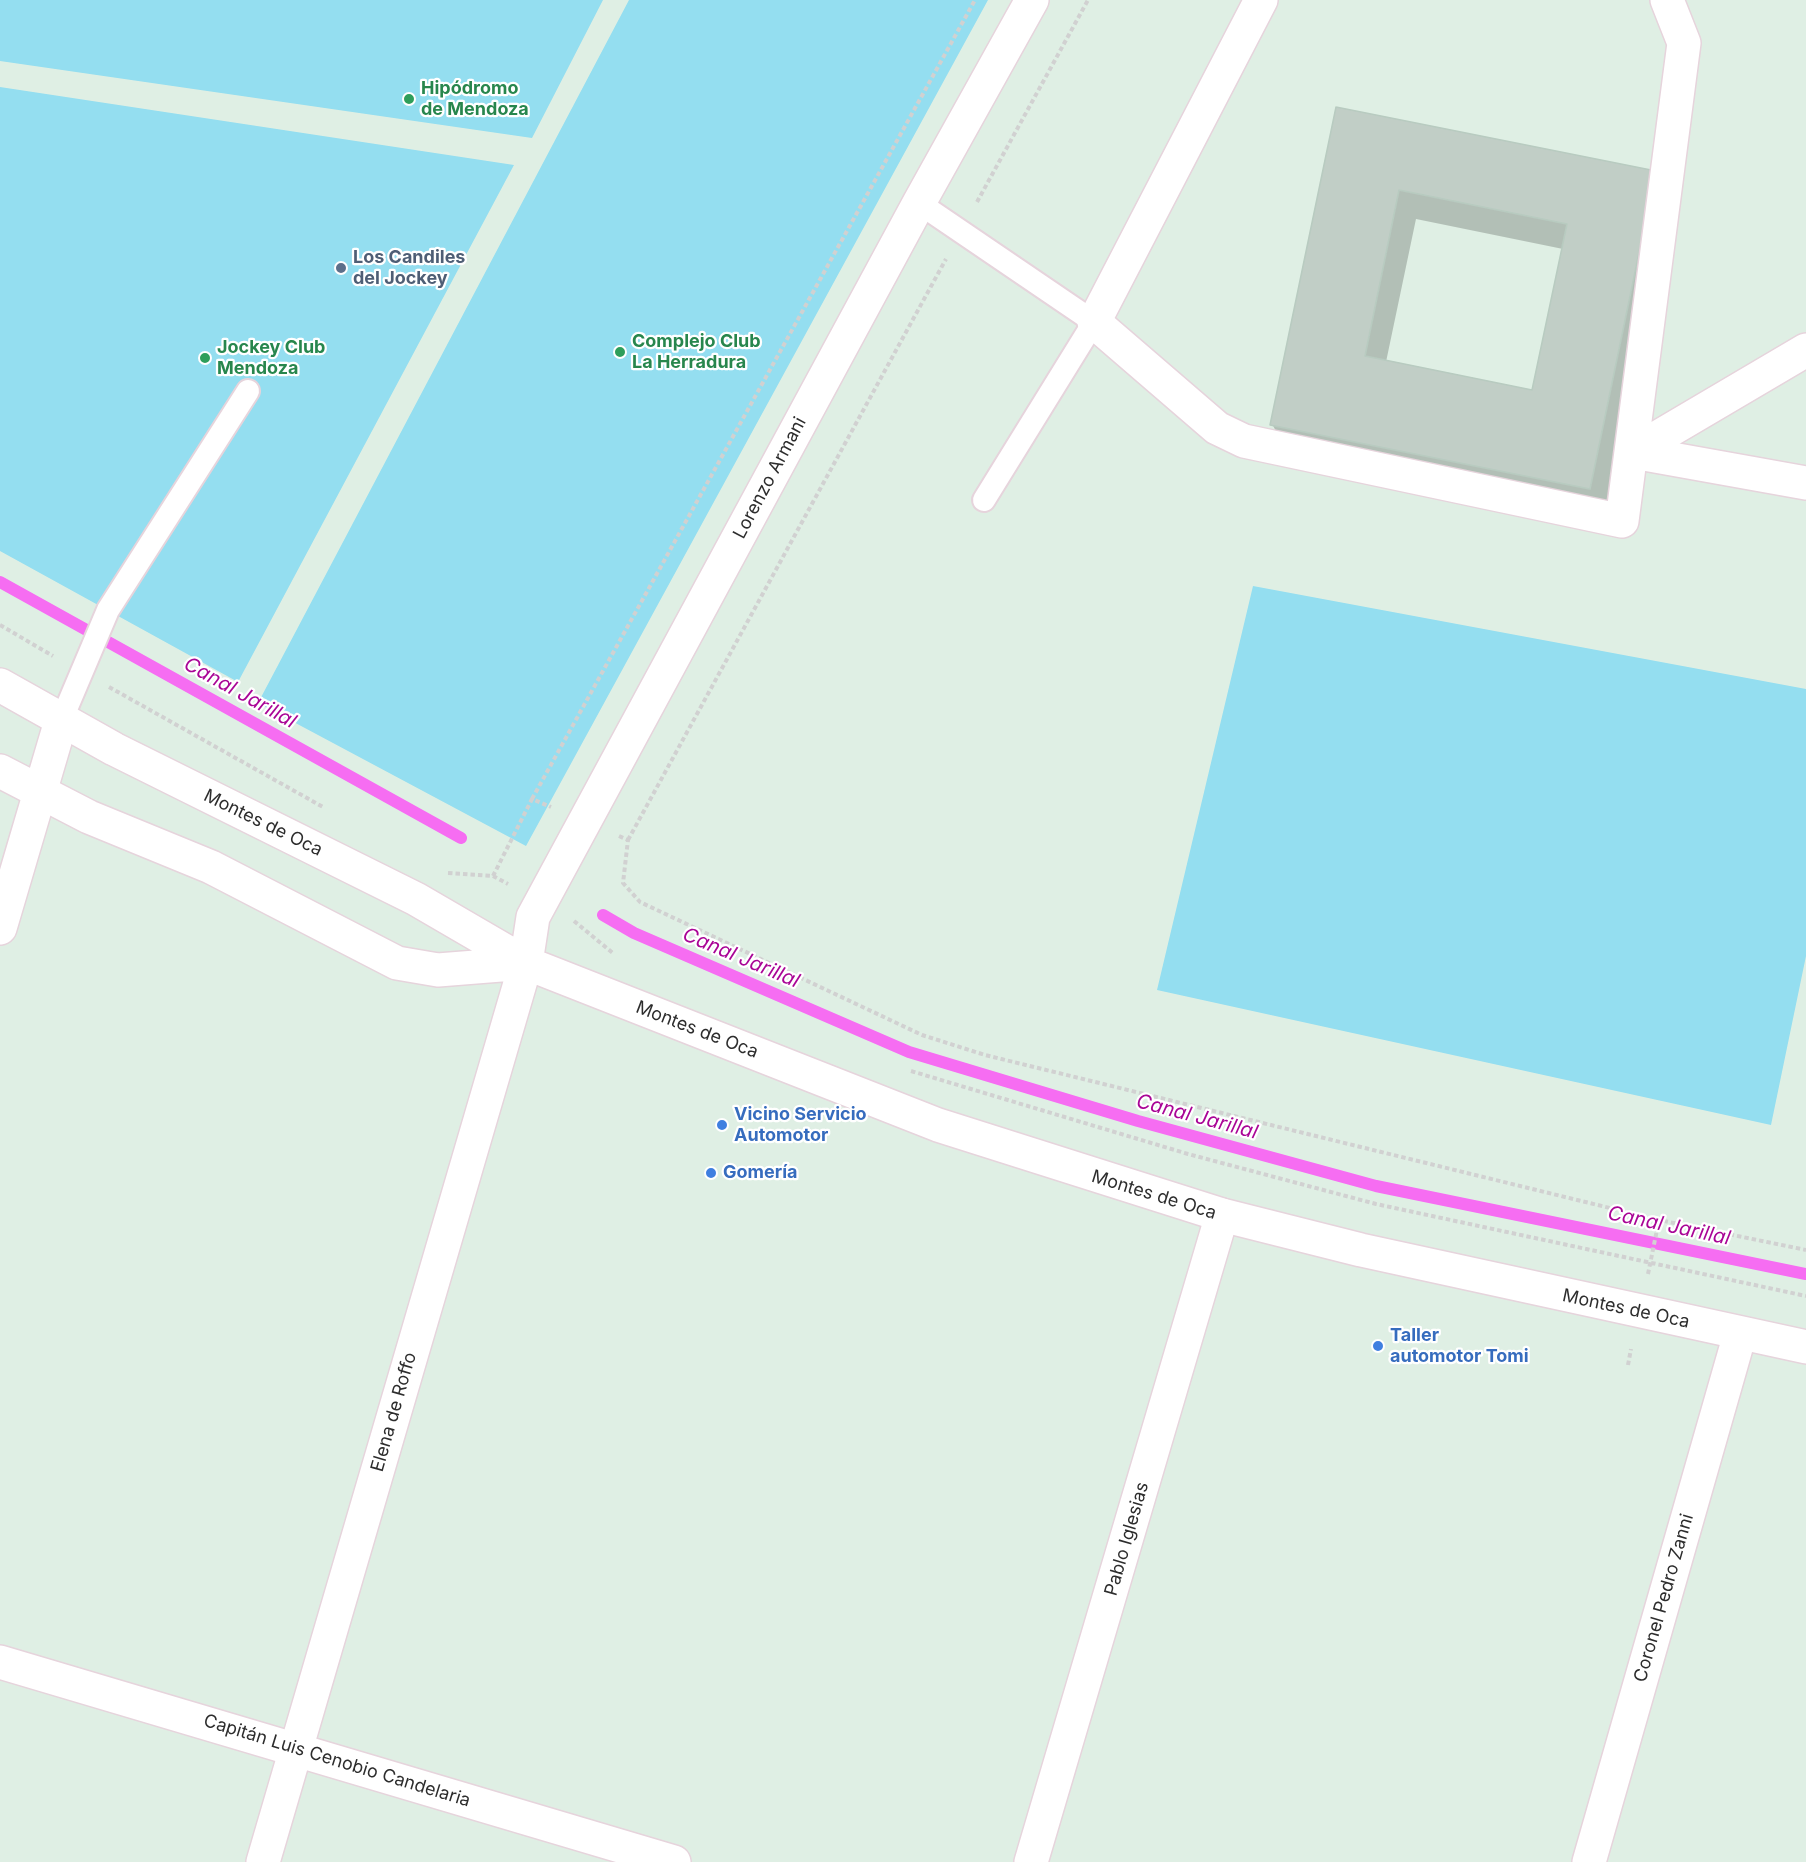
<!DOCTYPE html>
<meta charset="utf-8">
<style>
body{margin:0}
canvas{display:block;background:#dfefe4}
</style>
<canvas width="1806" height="1862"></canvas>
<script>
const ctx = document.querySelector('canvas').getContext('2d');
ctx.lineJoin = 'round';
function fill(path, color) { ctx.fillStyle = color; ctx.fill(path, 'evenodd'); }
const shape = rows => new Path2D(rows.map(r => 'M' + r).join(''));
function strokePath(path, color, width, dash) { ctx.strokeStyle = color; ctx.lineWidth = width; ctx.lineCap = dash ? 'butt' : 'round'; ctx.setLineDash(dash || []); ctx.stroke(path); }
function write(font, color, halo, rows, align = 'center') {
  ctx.font = font + ' Inter,sans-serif'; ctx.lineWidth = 4.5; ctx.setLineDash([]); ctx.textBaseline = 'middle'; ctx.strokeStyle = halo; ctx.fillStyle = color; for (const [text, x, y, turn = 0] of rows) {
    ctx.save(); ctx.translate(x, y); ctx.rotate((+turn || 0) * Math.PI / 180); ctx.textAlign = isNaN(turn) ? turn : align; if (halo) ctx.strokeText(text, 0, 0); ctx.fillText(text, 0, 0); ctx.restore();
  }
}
fill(shape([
 [0,0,603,0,532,138,0,61],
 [629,0,988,0,526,846,258,703],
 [0,87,514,165,238,682,0,551],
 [1253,586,1806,689,1806,956,1771,1125,1157,990]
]), '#94def0');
fill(shape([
 [1337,109,1655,173,1607,518,1289,454,1272,424],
 [1416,219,1563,249,1534,392,1386,362]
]), '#0003');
strokePath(shape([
 [0,582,461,838],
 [603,915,634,933,909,1052,1138,1121,1376,1186,1806,1274]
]), '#f66df2', 12);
const building = shape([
 [1336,107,1656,171,1590,489,1270,425,1336,107],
 [1399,190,1567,224,1532,390,1365,356,1399,190]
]);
fill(building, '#c1cec6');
strokePath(building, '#b8cbc0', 1.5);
const lane = shape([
 [919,203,1094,322,984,500],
 [61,721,108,610,248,391]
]);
const street = shape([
 [1261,0,1094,322,1217,428,1244,441,1622,521,1684,43,1667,0],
 [1633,452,1806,350],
 [1633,452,1806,483],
 [0,928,61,721],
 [0,1662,674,1862],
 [1031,1862,1222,1215],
 [1589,1862,1740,1334]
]);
const secondary = shape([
 [0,685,114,749,416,899,526,963,938,1125,1222,1215,1361,1250,1806,1347],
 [0,771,89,817,211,867,397,963,438,970,526,963],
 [263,1862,526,963,533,917,919,203,1032,0]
]);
strokePath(lane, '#e6d4dc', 26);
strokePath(street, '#e6d4dc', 36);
strokePath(secondary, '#e6d4dc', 36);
strokePath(shape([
 [977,202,1088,0],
 [0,625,53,656],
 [109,687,323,807],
 [532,799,975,0],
 [619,836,628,840,623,883,640,902,922,1035,985,1055,1659,1220,1806,1250],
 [628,840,946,259],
 [448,873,493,876,508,884],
 [493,876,532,799,551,807],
 [574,921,614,954],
 [911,1071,1188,1154,1376,1204,1806,1296],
 [1648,1274,1659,1220],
 [1628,1365,1631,1349]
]), '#d1d1d1', 4, [4.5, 3]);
strokePath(lane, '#fff', 22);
strokePath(street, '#fff', 33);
strokePath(secondary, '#fff', 33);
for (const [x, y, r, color] of [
 [409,99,6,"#2e9e5b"],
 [341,268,6,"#5c6f8a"],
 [620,352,6,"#2e9e5b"],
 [205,358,6,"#2e9e5b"],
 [722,1125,6,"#3f7fe0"],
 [711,1173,6,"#3f7fe0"],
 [1378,1346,6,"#3f7fe0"]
]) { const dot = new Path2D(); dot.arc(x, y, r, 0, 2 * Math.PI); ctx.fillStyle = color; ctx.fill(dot); strokePath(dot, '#fff', 2); }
write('bold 18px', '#27864d', '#fff', [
 ["Hipódromo",421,89],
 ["de Mendoza",421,110],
 ["Complejo Club",632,342],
 ["La Herradura",632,363],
 ["Jockey Club",217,348],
 ["Mendoza",217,369]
], 'left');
write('bold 18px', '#4e5e75', '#fff', [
 ["Los Candiles",353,258],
 ["del Jockey",353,279]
], 'left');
write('18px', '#2d2d2d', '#fff', [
 ["Lorenzo Armani",770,478,-62],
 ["Montes de Oca",263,823,26],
 ["Montes de Oca",697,1030,21],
 ["Montes de Oca",1154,1195,17],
 ["Montes de Oca",1626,1309,12],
 ["Elena de Roffo",394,1412,-74],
 ["Pablo Iglesias",1127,1539,-74],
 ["Coronel Pedro Zanni",1664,1598,-74],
 ["Capitán Luis Cenobio Candelaria",337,1761,17]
]);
write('bold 18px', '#366cbe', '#fff', [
 ["Vicino Servicio",734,1115],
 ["Automotor",734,1136],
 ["Gomería",723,1173],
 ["Taller",1390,1336],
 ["automotor Tomi",1390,1357]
], 'left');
write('italic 20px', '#a90596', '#fff', [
 ["Canal Jarillal",240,693,29],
 ["Canal Jarillal",741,958,23],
 ["Canal Jarillal",1197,1117,15],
 ["Canal Jarillal",1669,1226,12]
]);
</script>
